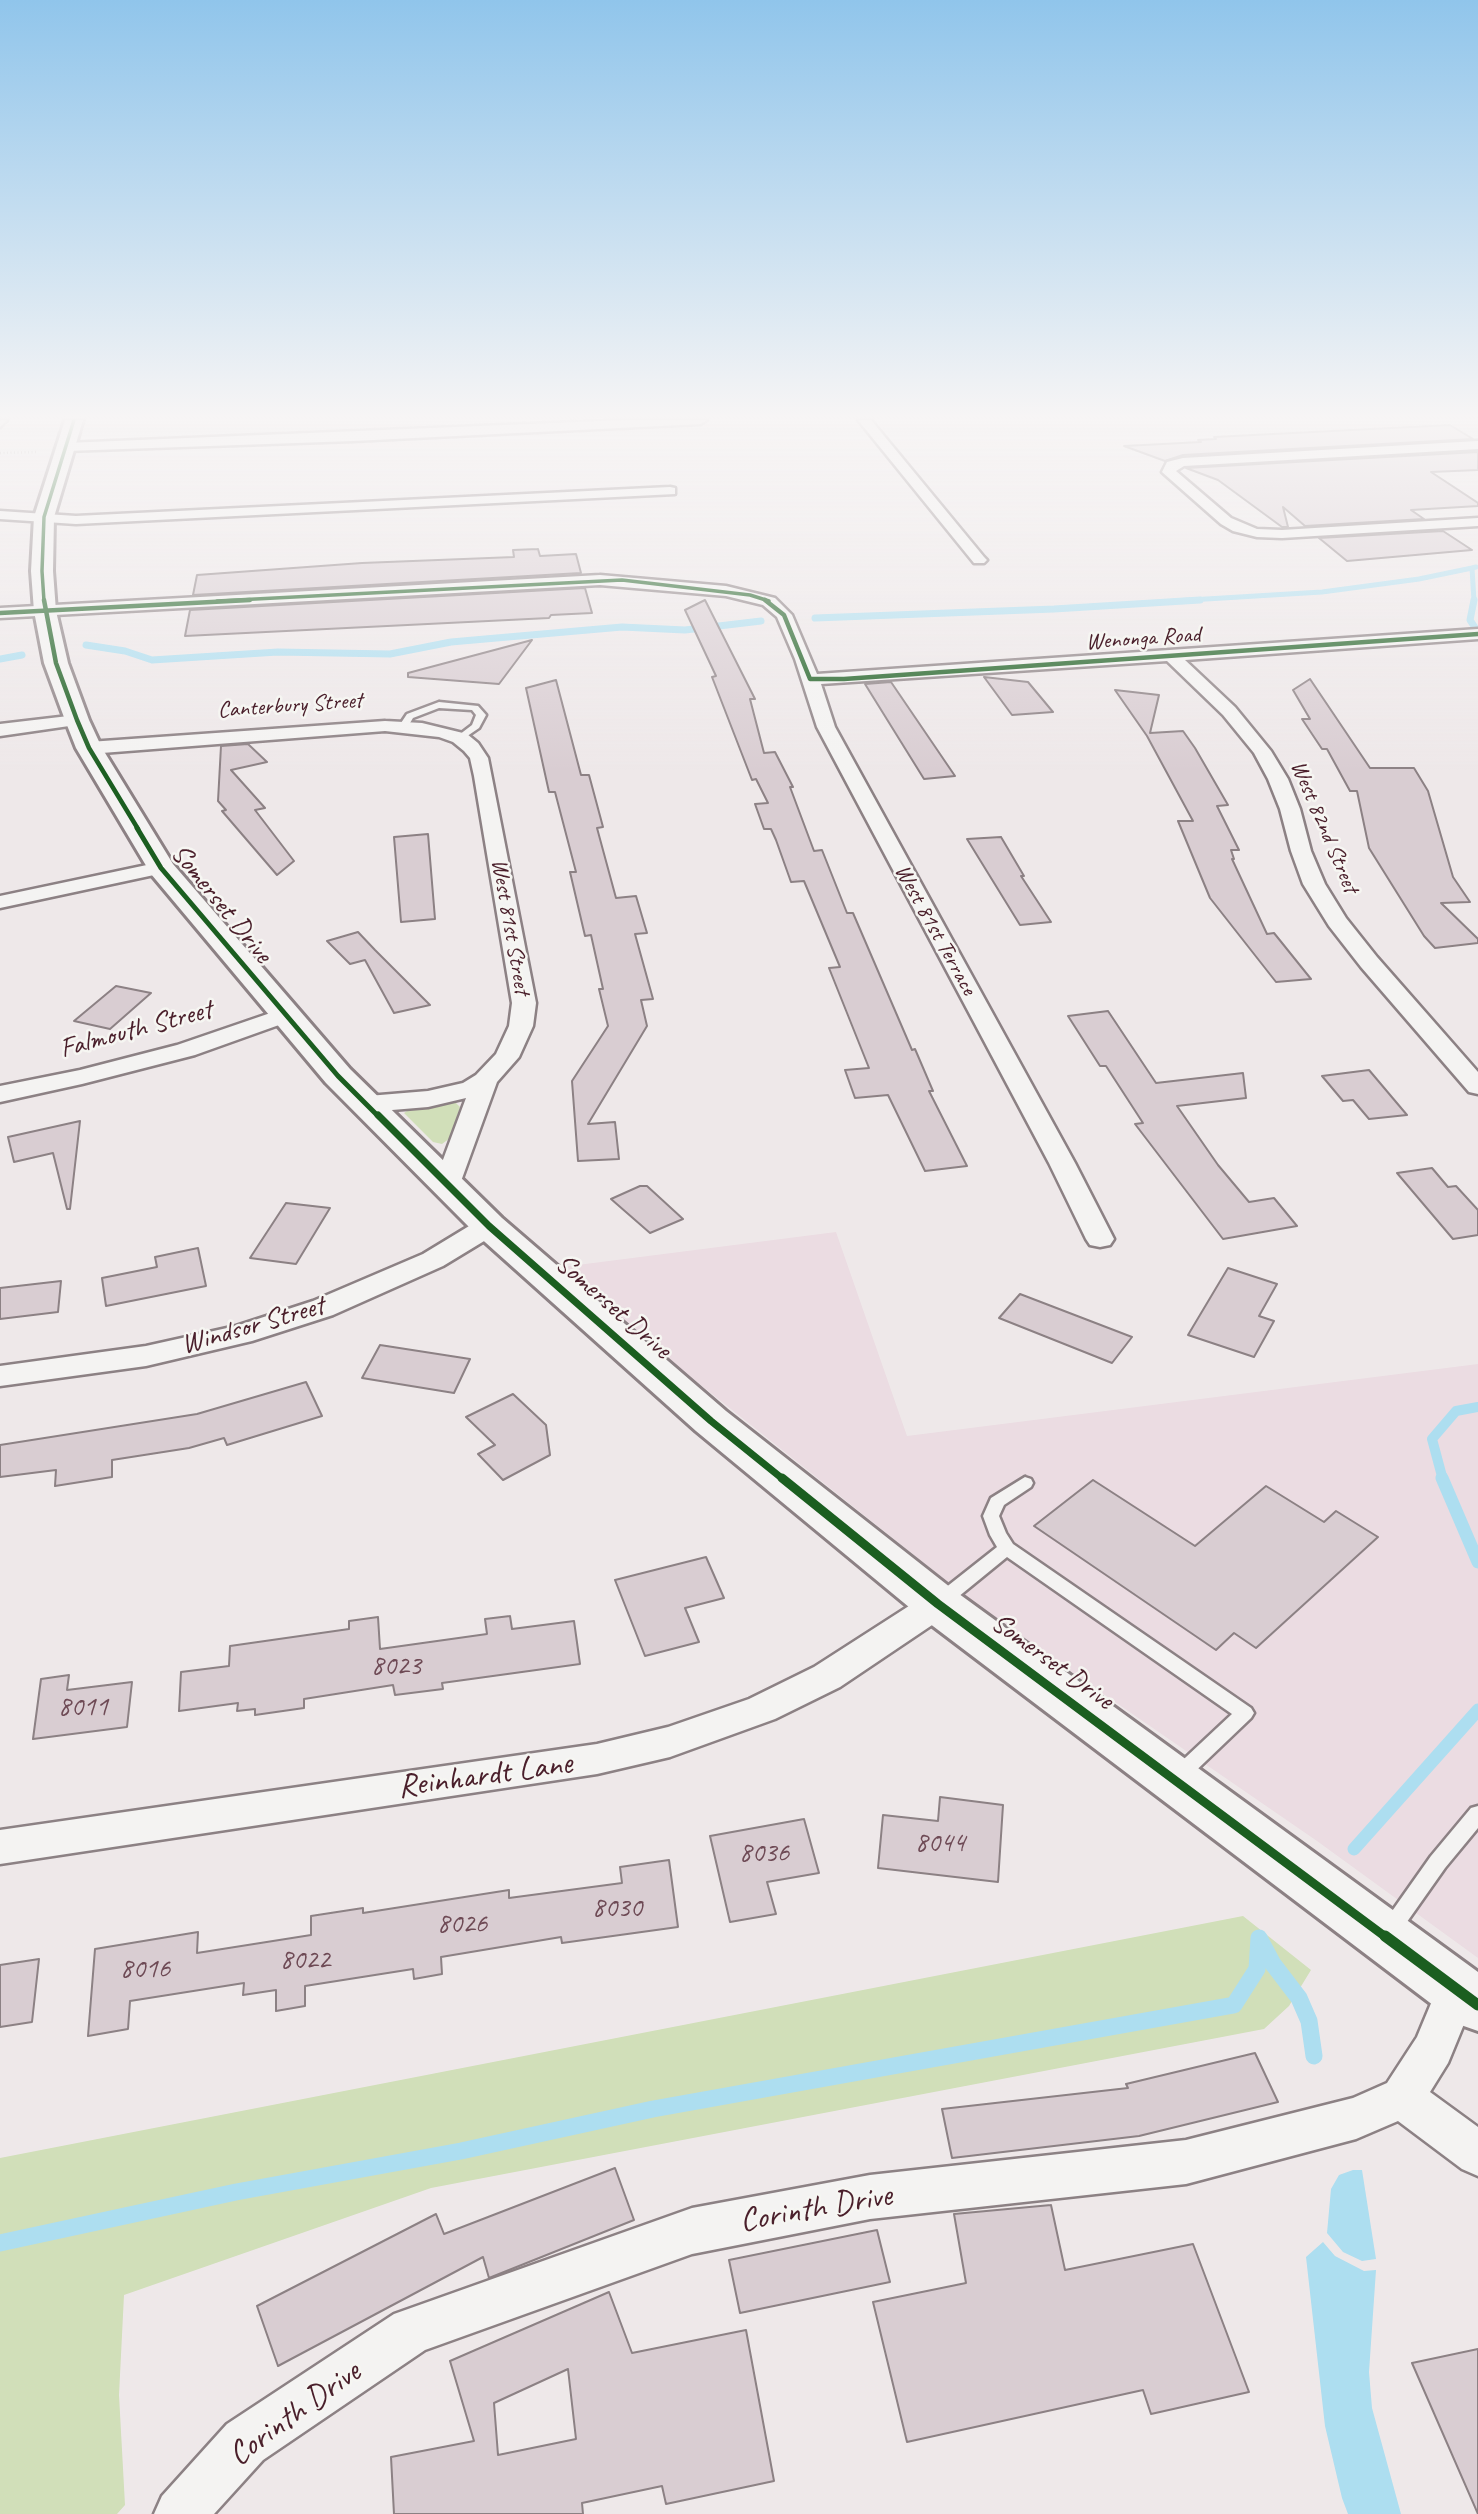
<!DOCTYPE html>
<style>
body{margin:0}
canvas{display:block;background:#eee8e9}
</style>
<canvas width="1478" height="2514"></canvas>
<script>
const ctx = document.querySelector('canvas').getContext('2d');
ctx.lineJoin = 'round';
function fill(path, color) { ctx.fillStyle = color; ctx.fill(path, 'evenodd'); }
const shape = rows => new Path2D(rows.map(r => 'M' + r).join(''));
function strokePath(path, color, width, dash) { ctx.strokeStyle = color; ctx.lineWidth = width; ctx.lineCap = dash ? 'butt' : 'round'; ctx.setLineDash(dash || []); ctx.stroke(path); }
function write(font, color, halo, rows, align = 'center') {
  ctx.font = font + ' Caveat,sans-serif'; ctx.lineWidth = 5; ctx.setLineDash([]); ctx.textBaseline = 'middle'; ctx.strokeStyle = halo; ctx.fillStyle = color; for (const [text, x, y, turn = 0] of rows) {
    ctx.save(); ctx.translate(x, y); ctx.rotate((+turn || 0) * Math.PI / 180); ctx.textAlign = isNaN(turn) ? turn : align; if (halo) ctx.strokeText(text, 0, 0); ctx.fillText(text, 0, 0); ctx.restore();
  }
}
fill(shape([
 [836,1232,907,1436,1478,1364,1478,1958,1317,1841,993,1618,554,1268]
]), '#ebdce2');
fill(shape([
 [452,1103,456,1103,460,1107,450,1138,442,1144,433,1142,404,1113,410,1109],
 [1243,1916,1311,1970,1289,2006,1264,2029,431,2188,124,2295,119,2395,125,2505,117,2514,0,2514,0,2158]
]), '#d1dfb9');
fill(shape([
 [1353,2170,1362,2170,1376,2259,1362,2261,1343,2252,1327,2233,1331,2189,1339,2175],
 [1323,2242,1335,2256,1364,2271,1376,2270,1369,2372,1372,2408,1401,2514,1348,2514,1342,2498,1325,2426,1306,2257]
]), '#addef0');
strokePath(shape([
 [1173,601,1322,592,1419,579,1472,568],
 [1474,601,1472,568,1476,567]
]), '#addef0', 5);
strokePath(shape([
 [1474,600,1470,620,1478,632],
 [815,618,1054,609,1200,600],
 [86,645,125,651,152,660,278,652,390,654,451,642,622,627,685,630,761,621],
 [0,659,22,655]
]), '#addef0', 7);
strokePath(shape([
 [1443,1480,1432,1439,1456,1411,1478,1407]
]), '#addef0', 10);
strokePath(shape([
 [1442,1478,1478,1562],
 [1354,1849,1478,1710]
]), '#addef0', 13);
strokePath(shape([
 [1259,1938,1273,1964,1299,1998,1309,2021,1314,2056],
 [0,2243,236,2192,461,2151,653,2109,1234,2005,1257,1969,1259,1938]
]), '#addef0', 17);
const building = shape([
 [1450,425,1473,439,1183,455,1165,461,1124,446,1201,442,1198,440,1216,439,1214,437,1450,425],
 [1478,452,1478,470,1431,472,1478,503,1478,506,1411,510,1424,519,1305,526,1283,507,1288,527,1282,527,1218,480,1186,468,1478,452],
 [1443,531,1472,550,1347,561,1319,538,1443,531],
 [538,549,540,556,576,554,581,573,193,595,197,575,362,563,514,557,513,550,538,549],
 [585,588,592,613,551,615,549,618,185,636,190,610,585,588],
 [705,600,755,699,750,699,764,753,775,752,793,787,790,787,814,851,822,850,847,913,853,913,912,1050,915,1049,933,1091,929,1091,967,1166,925,1171,888,1095,855,1098,845,1070,869,1068,829,968,840,967,804,881,791,882,776,840,771,829,764,829,755,804,768,803,756,779,752,780,712,677,716,676,685,610,705,600],
 [532,640,499,684,408,677,408,673,532,640],
 [984,677,1028,682,1053,712,1012,715,984,677],
 [1310,679,1370,768,1414,768,1428,791,1453,877,1470,902,1441,903,1478,939,1478,943,1435,948,1424,936,1369,848,1357,791,1350,791,1327,749,1322,749,1302,719,1310,719,1293,690,1310,679],
 [556,680,581,775,589,775,603,827,597,828,616,898,636,896,647,933,635,934,653,999,641,1000,647,1026,588,1124,615,1122,619,1159,578,1161,572,1081,608,1026,599,989,603,989,591,935,585,936,570,872,576,872,555,792,549,792,526,688,556,680],
 [891,682,955,776,924,779,865,684,891,682],
 [1115,690,1159,695,1150,733,1183,731,1195,748,1228,805,1217,806,1239,850,1231,850,1234,859,1232,859,1267,934,1274,933,1311,979,1276,982,1210,898,1178,821,1193,821,1147,736,1115,690],
 [248,744,267,762,231,770,265,808,255,810,294,861,277,875,222,811,226,810,218,801,221,746,248,744],
 [428,834,435,919,401,922,394,837,428,834],
 [1001,837,1024,876,1021,876,1051,922,1020,925,967,839,1001,837],
 [358,932,375,950,430,1005,394,1013,365,960,350,964,327,941,358,932],
 [116,986,151,993,110,1029,74,1021,116,986],
 [1108,1011,1156,1083,1243,1073,1246,1098,1177,1106,1218,1165,1249,1202,1274,1198,1297,1226,1223,1239,1135,1124,1143,1123,1106,1066,1100,1066,1068,1016,1108,1011],
 [1369,1070,1407,1115,1369,1119,1353,1100,1343,1101,1322,1076,1369,1070],
 [80,1121,70,1209,67,1209,53,1153,14,1162,8,1137,80,1121],
 [1432,1168,1448,1187,1456,1186,1478,1210,1478,1235,1453,1239,1397,1173,1432,1168],
 [640,1186,647,1186,683,1219,650,1233,611,1199,640,1186],
 [286,1203,330,1208,296,1264,250,1258,286,1203],
 [198,1248,206,1286,106,1306,102,1278,157,1267,155,1257,198,1248],
 [1228,1268,1277,1284,1259,1316,1274,1321,1254,1357,1188,1335,1228,1268],
 [61,1281,58,1312,0,1319,0,1288,61,1281],
 [1020,1294,1132,1337,1112,1363,999,1318,1020,1294],
 [380,1345,470,1359,454,1393,362,1378,380,1345],
 [306,1382,322,1416,227,1445,224,1438,189,1448,112,1460,112,1477,55,1486,56,1470,0,1477,0,1445,197,1414,306,1382],
 [513,1394,546,1425,550,1455,503,1480,478,1454,495,1445,466,1417,513,1394],
 [1093,1480,1195,1546,1266,1486,1324,1522,1336,1511,1378,1537,1256,1648,1234,1633,1216,1650,1034,1526,1093,1480],
 [706,1557,724,1598,685,1608,699,1642,645,1656,615,1580,706,1557],
 [510,1616,512,1629,574,1621,580,1664,442,1683,443,1689,395,1695,393,1685,304,1699,304,1708,255,1715,255,1709,237,1711,238,1703,179,1711,181,1672,229,1666,230,1646,349,1629,349,1621,378,1617,380,1649,487,1634,485,1619,510,1616],
 [69,1675,67,1690,132,1682,127,1727,33,1739,41,1679,69,1675],
 [940,1797,1003,1805,998,1882,878,1868,883,1815,938,1821,940,1797],
 [804,1819,819,1873,767,1882,776,1914,730,1922,710,1836,804,1819],
 [669,1860,678,1927,562,1943,561,1937,441,1957,442,1974,414,1979,413,1969,305,1986,305,2006,276,2011,276,1990,243,1995,244,1983,130,2001,128,2029,88,2036,95,1949,198,1932,197,1953,311,1935,311,1916,363,1908,363,1913,509,1890,509,1898,622,1883,620,1867,669,1860],
 [39,1959,32,2022,0,2027,0,1965,39,1959],
 [1255,2053,1278,2102,1139,2136,952,2158,942,2109,1128,2088,1126,2084,1255,2053],
 [615,2168,634,2220,489,2278,483,2257,278,2366,257,2306,436,2214,444,2234,615,2168],
 [1051,2205,1065,2270,1193,2244,1249,2392,1151,2414,1143,2390,907,2442,873,2302,966,2283,954,2214,1051,2205],
 [877,2230,890,2282,740,2313,729,2260,877,2230],
 [609,2292,632,2353,746,2330,774,2481,666,2504,662,2486,582,2503,583,2514,394,2514,391,2457,474,2441,450,2361,609,2292],
 [568,2369,576,2439,498,2455,494,2403,568,2369],
 [1478,2349,1478,2514,1412,2363,1478,2349]
]);
fill(building, '#d9cdd2');
strokePath(building, '#8c8184', 2);
const lane = shape([
 [1,420,7,420,0,427,0,421,1,420],
 [439,702,478,706,486,715,479,728,460,741,455,738,472,725,476,715,472,710,439,708,413,718,407,728,399,726,407,714,439,702],
 [1025,1477,1031,1479,1033,1483,1031,1487,1004,1505,999,1516,1006,1533,1013,1544,1251,1708,1254,1713,1251,1718,1184,1782,1177,1785,1170,1782,1168,1777,1170,1772,1232,1714,1007,1557,947,1606,941,1607,935,1606,932,1601,935,1596,997,1547,990,1535,983,1516,991,1498,1025,1477],
 [1478,1806,1478,1828,1445,1868,1397,1936,1390,1939,1383,1936,1380,1930,1383,1924,1431,1856,1471,1808,1478,1806]
]);
const street = shape([
 [626,420,707,420,701,424,353,441,66,451,59,447,66,443,626,420],
 [858,420,871,420,984,557,987,560,984,563,974,563,858,420],
 [1478,441,1478,449,1184,466,1176,471,1231,518,1257,529,1282,530,1478,518,1478,526,1282,538,1257,537,1233,531,1221,524,1162,472,1167,462,1183,458,1478,441],
 [670,487,675,488,675,494,76,524,0,519,0,511,76,516,670,487],
 [600,575,726,586,775,598,792,615,817,674,1478,629,1478,639,1185,660,1235,707,1271,751,1288,779,1300,809,1311,851,1325,884,1346,918,1377,957,1478,1072,1478,1094,1469,1092,1361,967,1329,926,1303,884,1291,851,1280,809,1268,779,1254,753,1223,715,1167,661,821,684,835,727,1075,1163,1114,1239,1110,1245,1100,1247,1090,1245,1086,1239,1049,1163,817,727,795,659,777,617,763,605,726,596,600,585,0,618,0,608,600,575],
 [77,715,86,720,83,724,0,736,0,724,77,715],
 [385,721,422,723,467,734,478,743,488,758,536,1003,533,1026,519,1057,497,1082,460,1184,456,1190,447,1192,438,1190,434,1184,466,1098,428,1107,368,1112,359,1109,355,1104,359,1099,368,1096,428,1091,463,1083,476,1075,496,1054,509,1026,512,1003,474,776,470,758,464,751,453,742,439,737,385,731,89,754,80,748,89,742,385,721],
 [161,862,168,864,171,868,168,872,0,908,0,896,161,862],
 [285,1008,293,1010,297,1015,293,1020,195,1055,82,1084,0,1102,0,1086,80,1070,177,1045,285,1008],
 [489,1218,499,1220,503,1226,499,1232,443,1266,333,1315,252,1341,146,1366,0,1386,0,1366,146,1346,236,1326,313,1301,423,1254,479,1220,489,1218],
 [938,1591,950,1595,955,1604,950,1613,840,1687,775,1719,670,1757,597,1774,0,1864,0,1830,597,1744,668,1727,749,1699,814,1667,926,1595,938,1591],
 [1457,1971,1472,1977,1478,1990,1448,2063,1430,2092,1478,2127,1478,2176,1462,2169,1398,2121,1356,2139,1186,2184,870,2219,692,2254,425,2350,263,2460,214,2514,154,2514,162,2496,227,2424,394,2314,692,2208,870,2175,1186,2140,1353,2098,1387,2083,1417,2037,1442,1977,1457,1971]
]);
const secondary = shape([
 [65,420,83,420,54,517,53,571,56,611,68,663,89,720,102,748,173,864,350,1069,502,1218,726,1411,955,1591,1478,1972,1478,2031,1458,2024,921,1617,696,1431,476,1234,326,1083,151,874,76,748,65,720,44,663,34,611,31,571,34,517,65,420]
]);
strokePath(lane, '#8c8184', 5);
strokePath(street, '#8c8184', 5);
strokePath(secondary, '#8c8184', 6);
strokePath(shape([
 [0,453,38,452]
]), '#b5b0b0', 2.5, [1, 2.5]);
fill(lane, '#f4f3f2');
fill(street, '#f4f3f2');
fill(secondary, '#f4f3f2');
strokePath(shape([
 [44,601,42,571,44,517,74,420],
 [217,601,622,580,750,595,769,601]
]), '#1b5e20', 3.5);
strokePath(shape([
 [44,600,56,663,77,720,89,748,138,829],
 [765,600,784,615,810,679,844,679,1478,634],
 [0,613,250,600]
]), '#1b5e20', 4.5);
strokePath(shape([
 [137,828,161,868,338,1076,379,1117]
]), '#1b5e20', 5);
strokePath(shape([
 [378,1115,489,1226,711,1421,784,1480]
]), '#1b5e20', 7);
strokePath(shape([
 [782,1478,938,1604,1387,1938]
]), '#1b5e20', 9);
strokePath(shape([
 [1385,1936,1478,2005]
]), '#1b5e20', 11);
const sky = ctx.createLinearGradient(0, 0, 0, 772);
sky.addColorStop(0, '#90c5eb');
sky.addColorStop(0.54, '#f7f5f5');
sky.addColorStop(1, '#f7f5f500');
ctx.fillStyle = sky;
ctx.fillRect(0, 0, 1478, 772);
write('23px', '#4a1f2b', '#f6f6f2', [
 ["Wenonga Road",1143,639,-4],
 ["Canterbury Street",290,706,-4],
 ["West 82nd Street",1324,827,67],
 ["West 81st Street",510,927,80],
 ["West 81st Terrace",935,930,61]
]);
write('28px', '#4a1f2b', '#f6f6f2', [
 ["Somerset Drive",221,904,51],
 ["Falmouth Street",136,1030,-15],
 ["Somerset Drive",613,1307,41],
 ["Windsor Street",253,1326,-16],
 ["Somerset Drive",1052,1662,36]
]);
write('28px', '#6e4a55', null, [
 ["8023",396,1667],
 ["8011",83,1708],
 ["8044",940,1844],
 ["8036",764,1854],
 ["8030",617,1909],
 ["8026",462,1925],
 ["8022",305,1961],
 ["8016",145,1970]
]);
write('33px', '#4a1f2b', '#f6f6f2', [
 ["Reinhardt Lane",485,1776,-8],
 ["Corinth Drive",816,2209,-10],
 ["Corinth Drive",295,2414,-36]
]);
</script>
